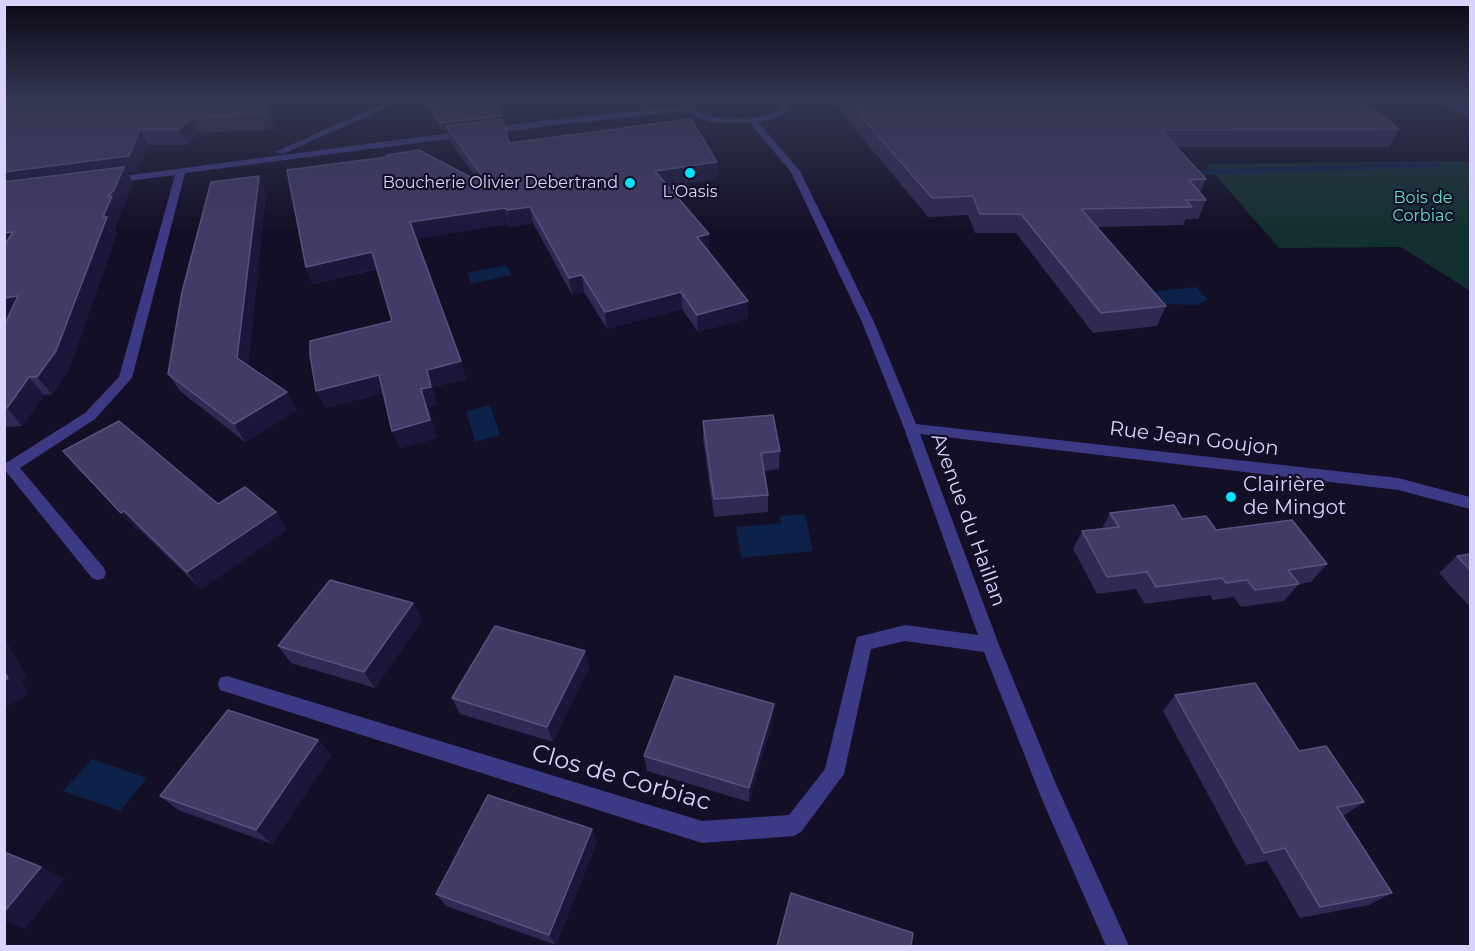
<!DOCTYPE html>
<meta charset="utf-8">
<style>
body{margin:0}
#map{position:relative;width:1475px;height:951px;overflow:hidden;background:#130f26;font-family:Montserrat,sans-serif}
canvas{display:block}
.frame{position:absolute;inset:0;border:6px solid #d9d4ff;pointer-events:none}
</style>
<div id="map">
<canvas width="1475" height="951"></canvas>
<div class="frame"></div>
</div>
<script>
const ctx = document.querySelector('canvas').getContext('2d');
ctx.lineJoin = 'round';
function fill(path, color) { ctx.fillStyle = color; ctx.fill(path, 'evenodd'); }
const shape = rows => new Path2D(rows.map(r => 'M' + r).join(''));
function strokePath(path, color, width, dash) { ctx.strokeStyle = color; ctx.lineWidth = width; ctx.lineCap = dash ? 'butt' : 'round'; ctx.setLineDash(dash || []); ctx.stroke(path); }
function write(font, color, halo, rows, align = 'center') {
  ctx.font = font + ' Montserrat,sans-serif'; ctx.lineWidth = 4.5; ctx.setLineDash([]); ctx.textBaseline = 'middle'; ctx.strokeStyle = halo; ctx.fillStyle = color; for (const [text, x, y, turn = 0] of rows) {
    ctx.save(); ctx.translate(x, y); ctx.rotate((+turn || 0) * Math.PI / 180); ctx.textAlign = isNaN(turn) ? turn : align; if (halo) ctx.strokeText(text, 0, 0); ctx.fillText(text, 0, 0); ctx.restore();
  }
}
fill(shape([
 [1470,161,1470,291,1401,247,1279,248,1206,164]
]), '#12302f');
fill(shape([
 [507,265,511,275,471,284,467,273],
 [1196,287,1208,300,1196,305,1164,304,1152,292],
 [490,405,500,435,475,442,466,411],
 [805,514,813,551,741,558,736,527,781,523,780,516],
 [92,759,147,778,120,811,63,791]
]), '#0c2248');
fill(shape([
 [1437,162,1440,163,1440,167,1181,176,1177,173,1181,170,1437,162]
]), '#0c2248');
fill(shape([
 [394,99,405,99,283,154,275,152,394,99],
 [683,99,691,99,693,107,702,113,716,117,740,119,769,115,779,108,782,99,790,99,791,102,786,112,774,119,758,122,800,171,874,322,916,424,1398,478,1470,497,1470,509,1398,490,920,434,999,645,1056,784,1129,946,1106,946,1041,797,984,652,905,641,871,649,844,774,801,832,794,836,702,843,220,690,218,684,220,678,227,676,702,821,789,815,825,769,857,637,905,625,978,635,904,428,862,322,791,172,750,123,715,123,696,117,687,111,556,125,185,173,132,378,95,419,20,468,104,568,106,573,104,578,98,580,92,578,4,469,6,463,85,413,119,377,175,175,112,183,107,180,108,178,556,119,684,106,683,99]
]), '#3d3a85');
fill(shape([
 [4,99,276,99,273,129,199,133,187,145,148,145,138,171,127,173,133,183,124,206,120,210,121,212,115,229,117,233,69,369,52,394,44,395,22,426,4,427,4,326,9,316,4,317],
 [424,99,502,119,509,143,717,178,667,186,709,234,709,251,708,251,748,318,698,332,682,309,607,329,584,292,572,295,533,223,510,227,509,224,416,239,466,379,433,387,437,404,428,407,437,438,400,448,383,393,325,408,392,321,377,269,313,284,306,267,479,182,450,141,448,131,443,131,426,106],
 [830,99,1360,99,1399,129,1389,147,1177,147,1206,179,1200,193,1206,200,1198,219,1186,219,1183,225,1097,227,1166,306,1157,326,1093,333,1016,233,975,233,968,215,928,217],
 [1430,99,1470,99,1470,119],
 [266,192,248,366,287,392,297,410,245,442,180,391,168,374],
 [703,421,780,451,779,469,764,471,768,495,768,512,714,517,703,439],
 [63,451,218,504,287,530,201,589,139,529,137,530,78,469],
 [1110,513,1182,519,1216,530,1327,564,1311,582,1299,584,1284,601,1241,607,1234,597,1213,600,1210,595,1145,604,1136,589,1097,594,1073,549,1082,531,1102,529],
 [1470,554,1470,607,1439,573,1457,556],
 [413,603,422,620,375,688,291,663,278,646],
 [585,651,589,667,553,742,460,714,452,698],
 [1175,695,1299,751,1364,802,1343,816,1392,893,1369,905,1300,918,1267,861,1246,865,1163,711],
 [774,704,773,719,749,802,647,771,644,756],
 [318,740,331,755,272,844,178,810,160,796],
 [592,829,597,842,556,945,446,906,436,894]
]), '#312854');
fill(shape([
 [268,99,276,99,273,129,267,114],
 [502,116,503,124,446,126,448,131,443,131,441,123],
 [192,118,199,133,187,145,179,129],
 [140,129,148,145,138,171,127,173,133,183,124,206,120,210,121,212,115,229,117,233,69,369,52,394,37,377,4,189,4,172],
 [717,162,717,178,657,187,655,171],
 [259,176,266,192,247,376,237,358],
 [530,207,533,223,510,227,507,210],
 [505,208,509,224,416,239,410,222],
 [13,232,4,251,4,233],
 [709,234,709,251,697,254,697,237],
 [372,252,378,268,313,284,306,267],
 [582,275,584,292,572,295,569,278],
 [681,292,682,309,607,329,605,312],
 [18,296,31,313,4,317,4,298],
 [748,301,748,318,698,332,697,315],
 [461,361,466,379,433,387,437,404,428,407,437,438,400,448,392,431,421,389,427,370],
 [379,375,386,392,325,408,316,391],
 [29,377,44,395,22,426,7,408],
 [287,392,297,410,245,442,234,424],
 [124,511,139,529,137,530,121,513],
 [276,512,287,530,201,589,187,572],
 [413,603,422,620,375,688,364,672],
 [4,637,27,677,22,680,29,694,4,708],
 [585,651,589,667,553,742,547,727],
 [774,704,773,719,749,802,749,788],
 [318,740,331,755,272,844,256,830],
 [592,829,597,842,556,945,549,935],
 [41,867,65,879,25,929,4,921,4,912]
]), '#1d163a');
const building = shape([
 [4,99,268,99,267,114,192,118,179,129,140,129,129,156,4,172,4,99],
 [424,99,497,99,502,116,441,123,424,99],
 [846,99,1360,99,1399,129,1161,130,1206,179,1189,180,1206,200,1186,200,1192,207,1081,209,1166,306,1101,313,1021,214,980,214,973,196,932,198,846,99],
 [1451,99,1470,99,1470,109,1451,99],
 [503,119,509,143,691,119,717,162,655,171,709,234,697,237,748,301,697,315,681,292,605,312,582,275,569,278,530,207,507,210,505,208,410,222,461,361,427,370,431,387,421,389,430,420,392,431,379,375,316,391,310,355,310,341,392,321,372,252,306,267,287,170,387,157,387,155,419,150,491,188,446,126,503,119],
 [124,167,114,190,107,197,112,196,103,217,107,217,56,351,37,377,29,377,7,408,4,408,4,326,18,296,4,298,4,246,13,232,4,233,4,182,124,167],
 [259,176,237,358,287,392,234,424,168,374,182,292,211,182,259,176],
 [773,415,780,451,761,453,768,495,714,499,703,421,773,415],
 [119,421,218,504,245,487,276,512,187,572,124,511,121,513,63,451,119,421],
 [1174,505,1182,519,1206,516,1216,530,1292,520,1327,564,1288,570,1299,584,1255,590,1247,580,1226,583,1222,578,1156,587,1147,572,1107,577,1082,531,1119,527,1110,513,1174,505],
 [1470,554,1470,570,1457,556,1470,554],
 [330,580,413,603,364,672,278,646,330,580],
 [495,626,585,651,547,727,452,698,495,626],
 [4,671,8,678,4,681,4,671],
 [675,676,774,704,749,788,644,756,675,676],
 [1255,683,1299,751,1326,746,1364,802,1337,807,1392,893,1320,907,1285,848,1264,853,1175,695,1255,683],
 [228,710,318,740,256,830,160,796,228,710],
 [488,795,592,829,549,935,436,894,488,795],
 [4,852,41,867,4,912,4,852],
 [791,893,913,933,911,946,777,946,791,893]
]);
fill(building, '#433a66');
strokePath(building, '#5a527e', 1.5);
const sky = ctx.createLinearGradient(0, 0, 0, 232);
sky.addColorStop(0, '#0a0815');
sky.addColorStop(0.43, '#333752');
sky.addColorStop(1, '#33375200');
ctx.fillStyle = sky;
ctx.fillRect(0, 0, 1475, 232);
for (const [x, y, r, color] of [
 [690,173,6,"#00e5ff"],
 [630,183,6,"#00e5ff"],
 [1231,497,6,"#00e5ff"]
]) { const dot = new Path2D(); dot.arc(x, y, r, 0, 2 * Math.PI); ctx.fillStyle = color; ctx.fill(dot); strokePath(dot, '#130f26', 2); }
write('16px', '#d9d4ff', '#130f26', [
 ["Boucherie Olivier Debertrand",618,183],
 ["L'Oasis",690,192,"center"]
], 'right');
write('16px', '#5fe0c0', '#130f26', [
 ["Bois de",1423,198],
 ["Corbiac",1423,216]
]);
write('20px', '#d9d4ff', '#130f26', [
 ["Rue Jean Goujon",1194,439,7],
 ["Avenue du Haillan",968,520,70]
]);
write('20px', '#d9d4ff', '#130f26', [
 ["Clairière",1243,485],
 ["de Mingot",1243,508]
], 'left');
write('24px', '#d9d4ff', '#130f26', [
 ["Clos de Corbiac",621,778,16]
]);
</script>
